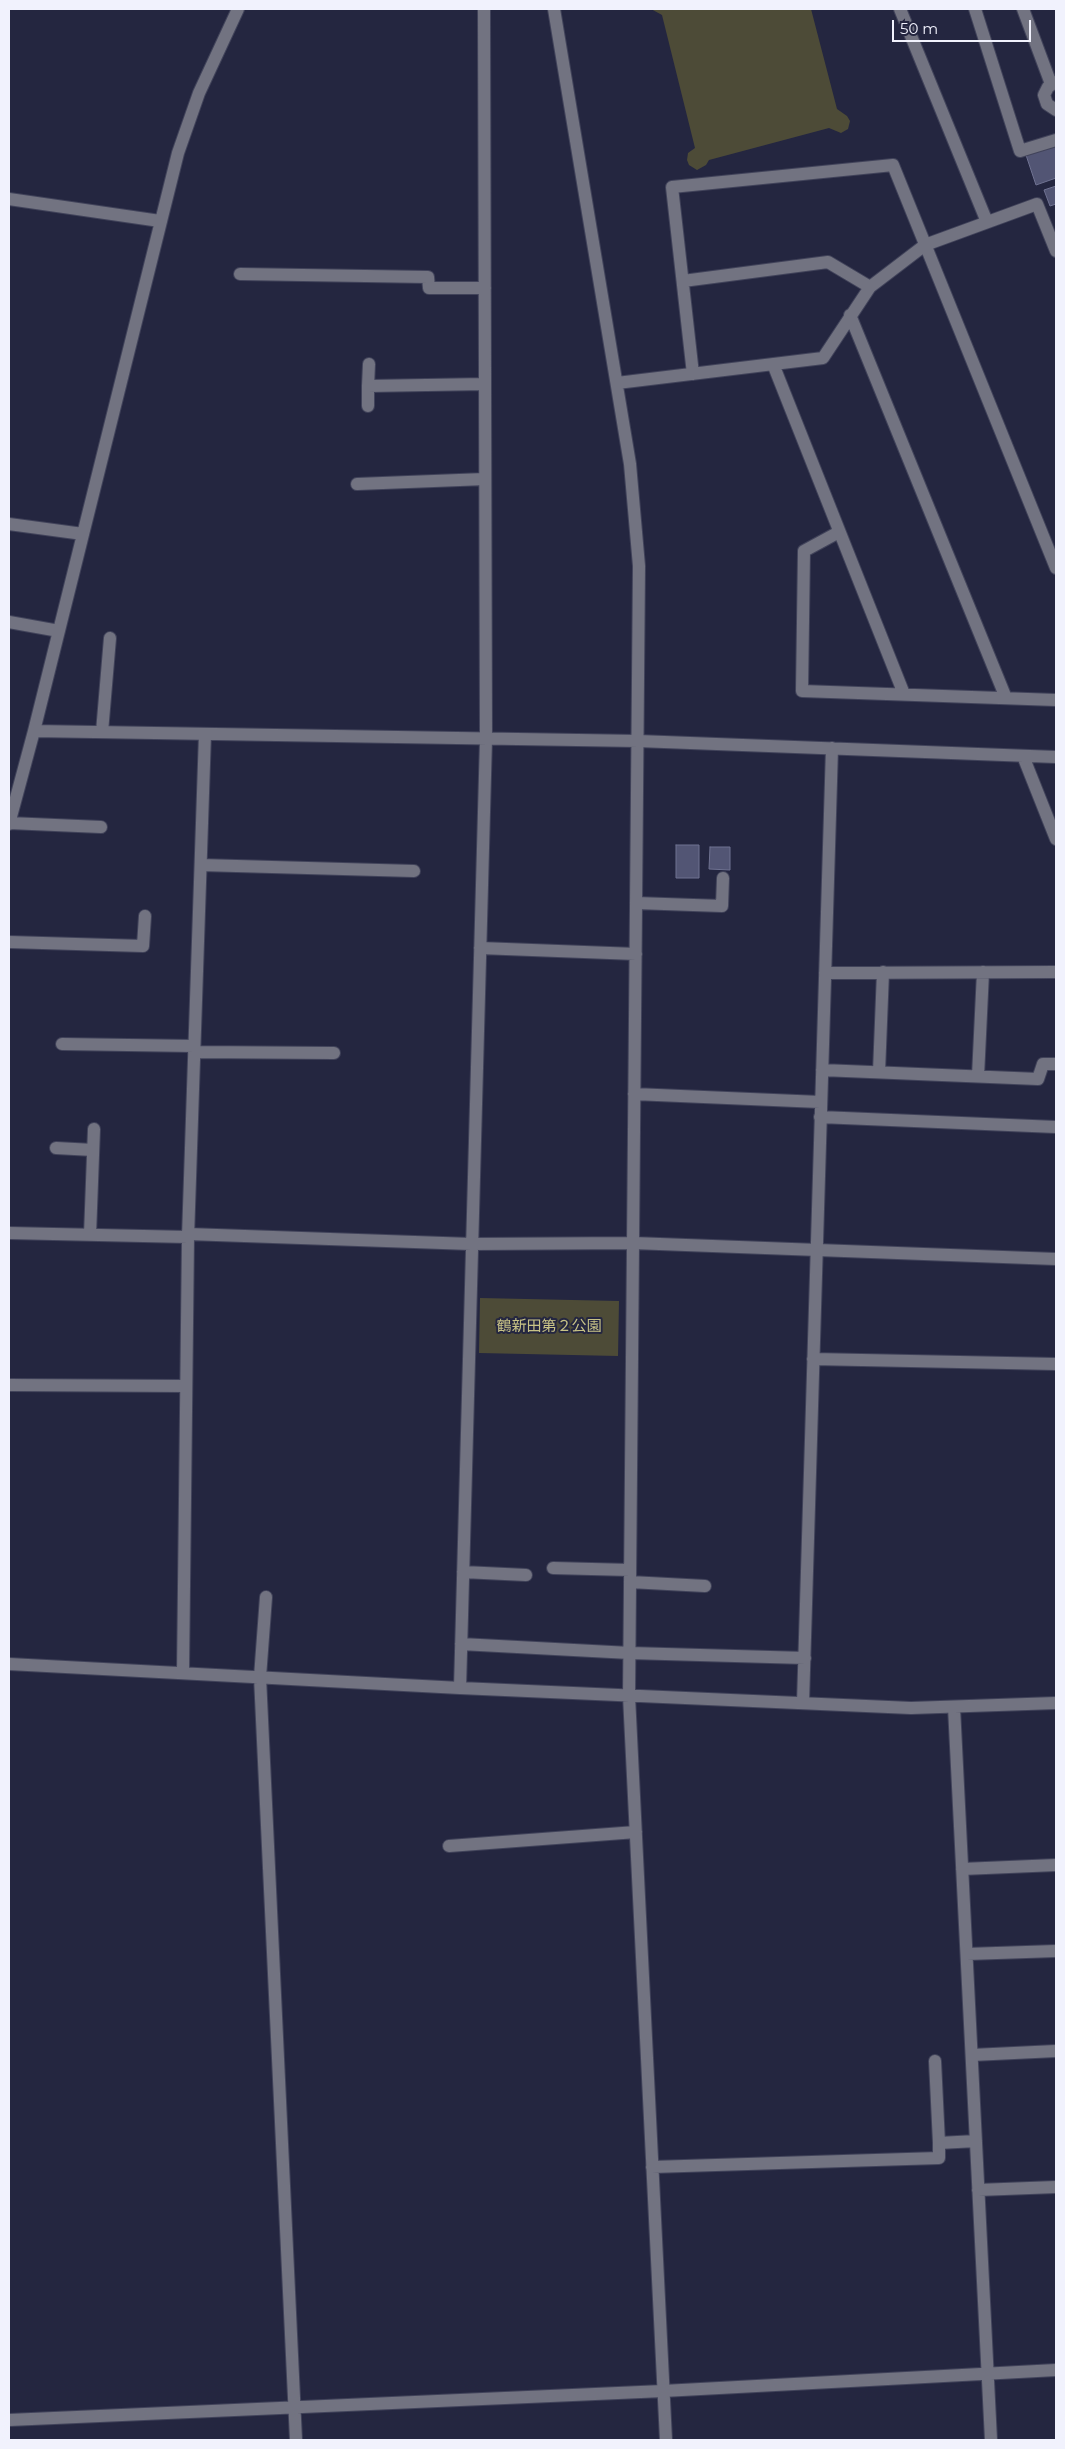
<!DOCTYPE html>
<meta charset="utf-8">
<style>
body{margin:0}
#map{position:relative;width:1065px;height:2449px;overflow:hidden;background:#242640;font-family:Montserrat,sans-serif}
canvas{display:block}
.frame{position:absolute;inset:0;border:10px solid #f1f2fd;pointer-events:none}
.scale{position:absolute;left:892px;top:20px;width:139px;height:22px;box-sizing:border-box;border:2px solid #f1f2fd;border-top:0;padding-left:6px;font-size:15px;line-height:18px;white-space:nowrap;color:#f1f2fd;-webkit-text-stroke:4px #242640;paint-order:stroke}
</style>
<div id="map">
<canvas width="1065" height="2449"></canvas>
<div class="frame"></div>
<div class="scale">50 m</div>
</div>
<script>
const ctx = document.querySelector('canvas').getContext('2d');
ctx.lineJoin = 'round';
function fill(path, color) { ctx.fillStyle = color; ctx.fill(path, 'evenodd'); }
const shape = rows => new Path2D(rows.map(r => 'M' + r).join(''));
function strokePath(path, color, width, dash) { ctx.strokeStyle = color; ctx.lineWidth = width; ctx.lineCap = dash ? 'butt' : 'round'; ctx.setLineDash(dash || []); ctx.stroke(path); }
function write(font, color, halo, rows, align = 'center') {
  ctx.font = font + ' Montserrat,"Noto Sans JP",sans-serif'; ctx.lineWidth = 4; ctx.setLineDash([]); ctx.textBaseline = 'middle'; ctx.strokeStyle = halo; ctx.fillStyle = color; for (const [text, x, y, turn = 0] of rows) {
    ctx.save(); ctx.translate(x, y); ctx.rotate((+turn || 0) * Math.PI / 180); ctx.textAlign = isNaN(turn) ? turn : align; if (halo) ctx.strokeText(text, 0, 0); ctx.fillText(text, 0, 0); ctx.restore();
  }
}
fill(shape([
 [651,9,811,9,837,109,847,116,850,121,848,129,841,133,829,128,709,160,706,165,697,170,689,165,687,160,688,153,695,148,662,15],
 [480,1298,619,1301,618,1356,479,1353]
]), '#4d4b37');
const building = shape([
 [1056,144,1056,178,1036,185,1026,155,1056,144],
 [1056,186,1056,204,1050,206,1044,190,1056,186],
 [676,845,699,845,699,878,676,878,676,845],
 [710,847,730,847,730,870,709,869,710,847]
]);
fill(building, '#525574');
strokePath(building, '#6f7291', 1);
const minor = shape([
 [554,9,630,464,639,566,629,1696,666,2440],
 [900,9,987,222],
 [975,9,1020,151,1056,140],
 [1023,9,1051,84],
 [1056,82,1048,87,1044,95,1047,104,1056,110],
 [9,199,160,221],
 [240,274,428,277,429,288,485,288],
 [870,287,925,245,1037,204,1056,251],
 [850,315,1006,698],
 [369,364,368,386,485,384],
 [773,364,904,694],
 [693,374,672,187,893,165,1056,568],
 [617,383,823,358,870,287,828,262,683,281],
 [368,406,368,386],
 [357,484,485,479],
 [9,524,83,534],
 [839,532,804,551,802,691,1056,700],
 [9,622,59,631],
 [34,731,638,741,1056,757],
 [102,732,110,638],
 [1023,756,1056,839],
 [9,823,101,827],
 [9,824,34,731,178,153,199,93,238,9],
 [201,865,414,871],
 [636,903,722,906,723,878],
 [9,942,143,946,145,916],
 [480,948,636,954],
 [825,973,1056,972],
 [62,1044,194,1046],
 [194,1052,334,1053],
 [822,1070,1038,1079,1043,1064,1056,1064],
 [879,1072,883,972],
 [978,1076,983,972],
 [634,1094,820,1102],
 [820,1117,1056,1127],
 [56,1148,93,1150],
 [9,1233,188,1237],
 [188,1234,471,1244,633,1243,1056,1259],
 [90,1235,94,1129],
 [813,1359,1056,1364],
 [9,1385,186,1386],
 [553,1568,630,1570],
 [463,1572,526,1575],
 [630,1582,705,1586],
 [266,1597,260,1677,296,2440],
 [461,1644,630,1653,805,1658],
 [9,1664,460,1688,911,1708,1056,1703],
 [183,1673,188,1237,205,734],
 [460,1688,486,739,484,9],
 [803,1703,832,748],
 [954,1707,991,2440],
 [449,1846,636,1832],
 [962,1869,1056,1865],
 [967,1954,1056,1951],
 [972,2055,1056,2051],
 [935,2061,939,2143],
 [652,2167,939,2158,939,2143,976,2141],
 [978,2190,1056,2187],
 [9,2420,663,2391,1056,2370]
]);
strokePath(minor, '#41435a', 14);
strokePath(minor, '#727381', 12);
write('15px', '#c8c386', '#242640', [
 ["鶴新田第２公園",549,1327]
]);
</script>
